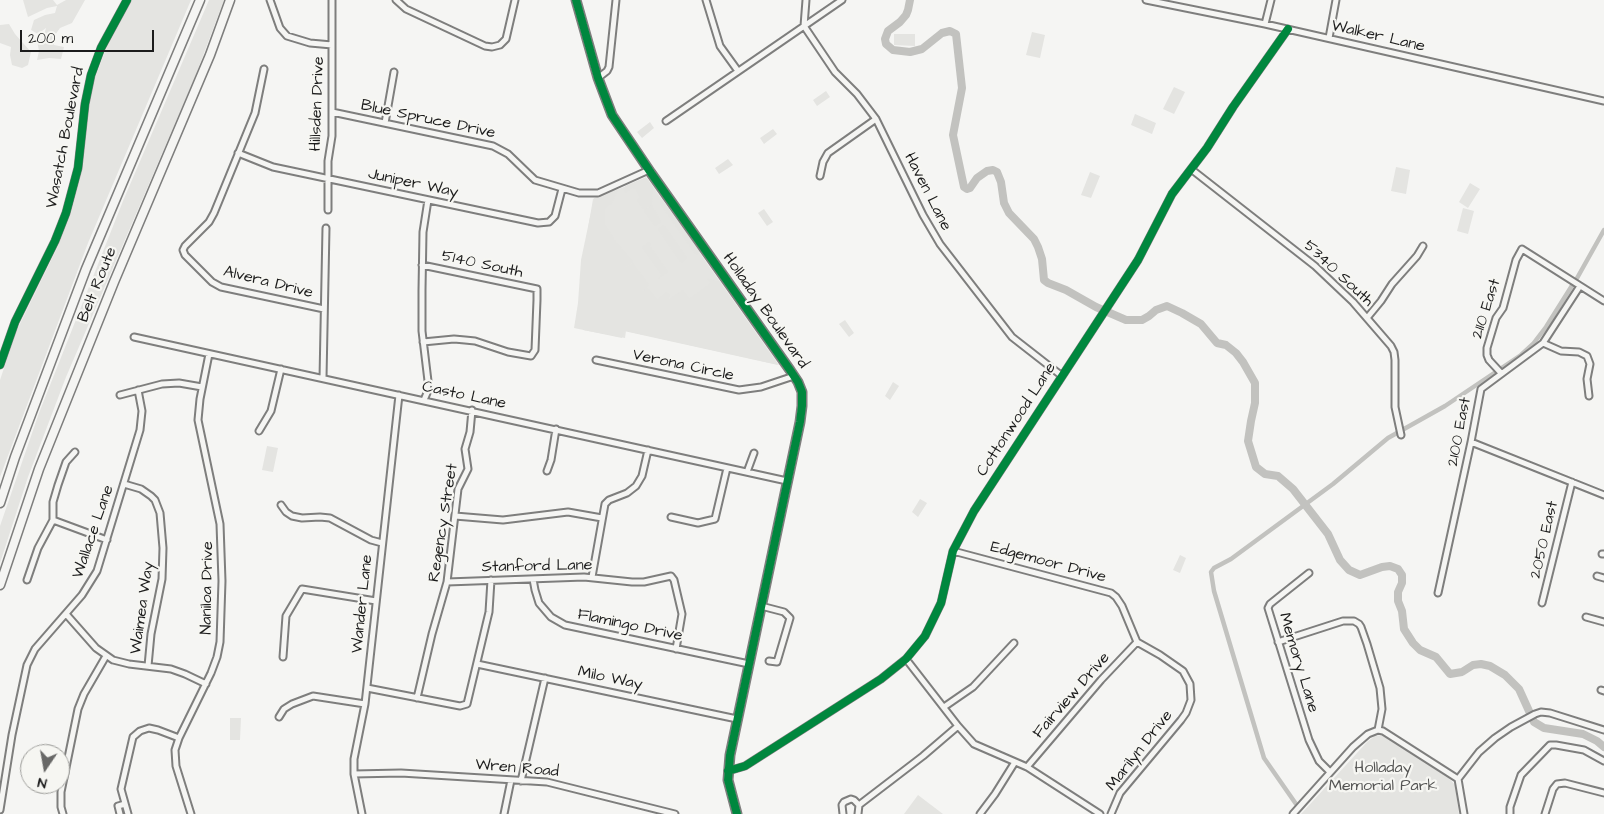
<!DOCTYPE html>
<style>
body{margin:0}
#map{position:relative;width:1604px;height:814px;overflow:hidden;background:#f5f5f3;font-family:"Architects Daughter",sans-serif}
canvas{display:block}
.north{position:absolute;left:20px;top:744px;width:50px;height:50px;box-sizing:border-box;background:#f6f6f2;border:1px solid #9f9f9c;border-radius:50%;rotate:192deg;font-size:14px;font-weight:700;line-height:20px;text-align:center;color:#1c1c1c}
.north::after{content:'';display:block;margin:auto;width:18px;height:22px;background:#686867;clip-path:polygon(50% 0,100% 100%,50% 72%,0 100%)}
.scale{position:absolute;left:20px;top:30px;width:134px;height:22px;box-sizing:border-box;border:2px solid #1c1c1c;border-top:0;padding-left:6px;font-size:15px;line-height:18px;white-space:nowrap;color:#1c1c1c;-webkit-text-stroke:4px #f6f6f2;paint-order:stroke}
</style>
<div id="map">
<canvas width="1604" height="814"></canvas>
<div class="north">N</div>
<div class="scale">200 m</div>
</div>
<script>
const ctx = document.querySelector('canvas').getContext('2d');
ctx.lineJoin = 'round';
function fill(path, color) { ctx.fillStyle = color; ctx.fill(path, 'evenodd'); }
const shape = rows => new Path2D(rows.map(r => 'M' + r).join(''));
function strokePath(path, color, width, dash) { ctx.strokeStyle = color; ctx.lineWidth = width; ctx.lineCap = dash ? 'butt' : 'round'; ctx.setLineDash(dash || []); ctx.stroke(path); }
function write(font, color, halo, rows, align = 'center') {
  ctx.font = font + ' "Architects Daughter",sans-serif'; ctx.lineWidth = 4.5; ctx.setLineDash([]); ctx.textBaseline = 'middle'; ctx.strokeStyle = halo; ctx.fillStyle = color; for (const [text, x, y, turn = 0] of rows) {
    ctx.save(); ctx.translate(x, y); ctx.rotate((+turn || 0) * Math.PI / 180); ctx.textAlign = isNaN(turn) ? turn : align; if (halo) ctx.strokeText(text, 0, 0); ctx.fillText(text, 0, 0); ctx.restore();
  }
}
fill(shape([
 [647,178,779,365,626,331,625,338,583,330,584,252,593,199]
]), '#e5e5e2');
fill(shape([
 [23,0,53,0,57,5,66,0,85,0,72,23,60,28,53,38,54,45,64,47,61,59,49,58,37,60,39,51,37,41,43,39,46,28,38,34,31,30,34,20,45,15,55,13,57,6,47,8,28,17],
 [132,0,191,0,88,243,0,477,0,380,16,332,58,246,71,213,82,170,89,106,93,83,106,49],
 [209,0,224,0,195,77,66,377,28,477,0,563,0,526,39,413,123,201],
 [9,24,15,34,31,52,28,65,22,68,12,65,10,55,11,47,0,43,0,25],
 [1032,32,1045,35,1040,58,1026,55],
 [894,34,915,34,915,46,894,45],
 [1174,87,1185,92,1174,114,1163,109],
 [826,91,830,97,817,106,813,100],
 [1135,114,1156,123,1152,134,1131,125],
 [650,122,654,128,642,138,637,132],
 [773,129,777,134,764,144,760,138],
 [728,159,733,165,719,174,715,168],
 [1396,167,1410,170,1406,194,1391,191],
 [1090,172,1100,176,1091,198,1081,195],
 [646,177,653,187,652,204,644,210,637,200,640,198,636,190,633,188,625,193,624,190,625,186],
 [1470,183,1480,189,1468,208,1459,202],
 [618,189,611,205,609,205,605,209,605,225,616,242,633,262,622,269,633,263,649,285,641,292,648,288,657,300,667,292,670,295,669,299,683,290,689,299,711,283,707,278,720,282,778,365,624,331,622,338,574,328,578,303,581,260,594,198],
 [662,199,700,252,696,255,661,205,660,202],
 [652,205,661,222,655,226,644,211],
 [1463,208,1474,211,1468,234,1457,231],
 [764,209,773,222,767,226,758,213],
 [664,225,687,258,681,263,658,229],
 [649,242,651,245,650,246,668,272,658,279,658,278,662,275,642,247],
 [845,320,854,333,849,337,839,324],
 [893,382,899,386,890,400,885,396],
 [267,446,278,448,273,472,262,470],
 [920,499,927,503,918,517,912,512],
 [1180,555,1186,558,1180,573,1173,570],
 [230,718,241,718,240,740,230,740],
 [1383,735,1449,778,1455,785,1459,814,1301,814,1368,741,1375,736],
 [918,795,943,814,904,814]
]), '#e4e4e1');
strokePath(shape([
 [1576,280,1604,230],
 [1296,804,1264,758,1214,591,1211,572,1214,568,1231,559,1333,484,1388,438,1445,406,1521,355,1533,344,1546,327,1573,284]
]), '#c2c2bf', 4.5);
strokePath(shape([
 [910,0,908,10,906,15,900,22,888,31,885,39,886,44,893,50,910,52,922,49,942,33,950,31,956,34,962,88,953,135,964,187,967,189,970,188,977,178,987,171,993,170,997,172,1001,182,1004,203,1009,213,1034,239,1038,247,1042,259,1044,280,1048,283,1066,290,1096,307,1126,320,1142,320,1149,316,1156,310,1167,306,1182,313,1201,324,1217,343,1226,345,1236,353,1243,362,1255,383,1255,403,1251,421,1248,441,1256,467,1265,474,1278,476,1293,489,1328,534,1340,560,1349,570,1360,575,1382,567,1390,566,1398,569,1402,575,1402,583,1398,592,1398,601,1402,611,1404,629,1413,643,1420,650,1436,657,1450,674,1462,672,1473,665,1481,664,1490,666,1505,675,1519,689,1534,722,1544,728,1583,734,1597,741,1604,747]
]), '#c2c2bf', 8);
const minor = shape([
 [270,0,280,28,287,36,310,43,332,45],
 [396,0,406,9,485,46,492,47,500,45,506,39,515,0],
 [706,0,720,46,738,71],
 [806,0,804,26,835,72,857,94,876,119,923,215,940,244,1012,337,1062,376],
 [1146,0,1265,24,1604,101],
 [1265,24,1271,0],
 [1329,38,1336,0],
 [264,69,255,113,214,213,209,222,185,246,183,250,185,255,212,282,221,287,324,309],
 [598,78,607,71,609,67,616,0],
 [332,112,493,146,508,154,535,180,579,193,598,193,649,170],
 [666,121,842,0],
 [385,123,394,72],
 [238,153,273,167,538,223,549,222,555,216,562,189],
 [1191,169,1315,266,1353,302,1391,346,1394,352,1395,360,1395,407,1401,435],
 [820,176,823,162,828,153,876,119],
 [328,210,328,161,332,136,332,0],
 [422,265,537,289,537,300,535,350,531,356,508,352,475,341,465,340,454,339,423,342],
 [1367,318,1381,301,1392,284,1417,256,1423,246],
 [134,337,787,481],
 [1543,343,1561,351,1579,352,1587,356,1590,364,1587,379,1589,396],
 [596,360,739,390,761,387,794,376],
 [0,365,15,322,55,241,66,213,78,168,85,104,91,75,101,48,127,0],
 [1501,373,1489,360,1487,355,1487,348,1496,318,1503,308,1516,260,1522,249,1604,301],
 [323,378,326,228],
 [120,395,162,384,179,383,202,387],
 [424,400,427,393,428,381,422,331,422,290,423,232,428,200],
 [259,431,271,411,281,369],
 [1471,442,1604,495],
 [547,471,551,460,556,429],
 [747,472,754,453],
 [124,484,141,489,151,496,155,500,160,513,163,548,162,579,151,634,148,666],
 [281,505,286,512,292,516,302,518,320,517,330,518,371,540,382,543],
 [455,516,503,520,568,512,602,518],
 [671,517,698,523,715,519,727,468],
 [53,520,53,502,58,485,66,462,75,452],
 [53,520,107,540],
 [953,551,1111,593,1116,597,1122,606,1137,642],
 [1602,554,1604,554],
 [1309,573,1270,604,1268,608,1309,740,1319,761,1330,772],
 [1597,576,1604,578],
 [592,577,605,504,609,500,627,493,636,486,642,476,648,450],
 [533,579,535,590,539,603,551,617,565,625,749,664],
 [27,580,38,548,53,520],
 [447,582,584,577,632,582,644,582,671,576,674,580,682,614,676,649],
 [1438,593,1471,442,1481,389,1543,343,1580,286],
 [1542,603,1572,482],
 [761,606,784,612,790,618,777,662,769,661],
 [66,614,96,648,113,660,129,664,171,669,185,674,206,684],
 [1586,617,1604,622],
 [1278,642,1343,621,1354,621,1359,624,1361,627,1367,644,1380,688,1382,709,1378,730],
 [283,657,286,616,302,589,376,601],
 [906,659,958,726,974,744,1027,767,1100,814],
 [477,664,737,719],
 [367,688,460,706,467,704,489,612,491,580],
 [1601,690,1604,691],
 [417,698,432,634,447,582,458,489,468,469,465,449,470,432,472,410],
 [944,707,973,687,1014,643],
 [279,717,284,709,292,704,313,696,365,704],
 [1027,767,1101,680,1137,642],
 [728,771,745,766,881,679,906,659,925,636,941,603,953,551,974,511,1138,260,1172,194,1207,148,1233,107,1288,29],
 [354,774,401,773,547,782,675,814],
 [1458,779,1464,814],
 [521,781,545,678],
 [859,805,923,756,958,726],
 [0,810,12,735,27,665,35,649,82,595,97,571,140,430,142,411,138,390],
 [63,814,61,807,61,792,78,709,84,694,106,656],
 [120,814,118,806,125,804],
 [128,814,121,789,133,737,140,731,149,728,158,730,179,738],
 [191,814,176,766,175,750,179,738,211,673,217,657,220,642,222,581,220,524,198,420,200,399,209,354],
 [362,814,354,774,354,759,365,704,399,395],
 [504,814,511,780],
 [843,814,842,805,844,802,851,799,854,800,859,805,858,814],
 [980,814,995,794,1015,762],
 [1111,814,1120,793,1181,720,1186,713,1191,700,1190,684,1183,671,1160,655,1137,642],
 [1293,814,1353,747,1368,734,1378,730,1383,731,1458,779,1479,752,1495,738,1511,727,1535,714,1541,712,1550,713,1604,730],
 [1510,814,1510,807,1521,775,1550,745,1556,745,1584,750,1604,761],
 [1545,814,1553,789,1557,784,1565,783,1604,793]
]);
const major = shape([
 [576,0,598,78,612,115,651,173,790,370,798,382,802,392,802,406,800,422,730,755,728,780,737,814]
]);
const highway = shape([
 [0,503,15,457,86,269,200,0],
 [0,585,39,469,114,282,210,55,230,0]
]);
strokePath(minor, '#7e7e7d', 9);
strokePath(major, '#7e7e7d', 11);
strokePath(highway, '#7e7e7d', 11);
strokePath(minor, '#f5f5f3', 5);
strokePath(major, '#f5f5f3', 7);
strokePath(highway, '#f5f5f3', 8);
strokePath(shape([
 [576,0,598,78,612,115,651,173,790,370,798,382,802,392,802,406,800,422,730,755,728,780,737,814],
 [0,365,15,322,55,241,66,213,78,168,85,104,91,75,101,48,127,0],
 [728,771,745,766,881,679,906,659,925,636,941,603,953,551,974,511,1138,260,1172,194,1207,148,1233,107,1288,29]
]), '#00873e', 8);
write('16px', '#1c1c1c', '#f6f6f2', [
 ["Walker Lane",1378,37,13],
 ["Hillsden Drive",318,104,-88],
 ["Blue Spruce Drive",428,120,12],
 ["Wasatch Boulevard",66,138,-79],
 ["Juniper Way",413,184,12],
 ["Haven Lane",927,192,63],
 ["5140 South",482,265,12],
 ["5340 South",1338,274,43],
 ["Alvera Drive",268,283,14],
 ["Belt Route",98,285,-68],
 ["2110 East",1487,309,-72],
 ["Holladay Boulevard",765,311,55],
 ["Verona Circle",683,366,12],
 ["Casto Lane",464,396,12],
 ["Cottonwood Lane",1017,420,-57],
 ["2100 East",1460,432,-79],
 ["Regency Street",444,523,-81],
 ["Wallace Lane",94,532,-71],
 ["2050 East",1545,540,-77],
 ["Edgemoor Drive",1048,563,15],
 ["Stanford Lane",537,567,-1],
 ["Naniloa Drive",208,588,-89],
 ["Wander Lane",363,604,-84],
 ["Waimea Way",143,608,-82],
 ["Flamingo Drive",630,626,12],
 ["Memory Lane",1298,663,73],
 ["Milo Way",610,679,12],
 ["Fairview Drive",1072,696,-49],
 ["Marilyn Drive",1140,751,-52],
 ["Wren Road",517,769,5]
]);
write('16px', '#545453', '#f6f6f2', [
 ["Holladay",1383,769],
 ["Memorial Park",1383,787]
]);
</script>
